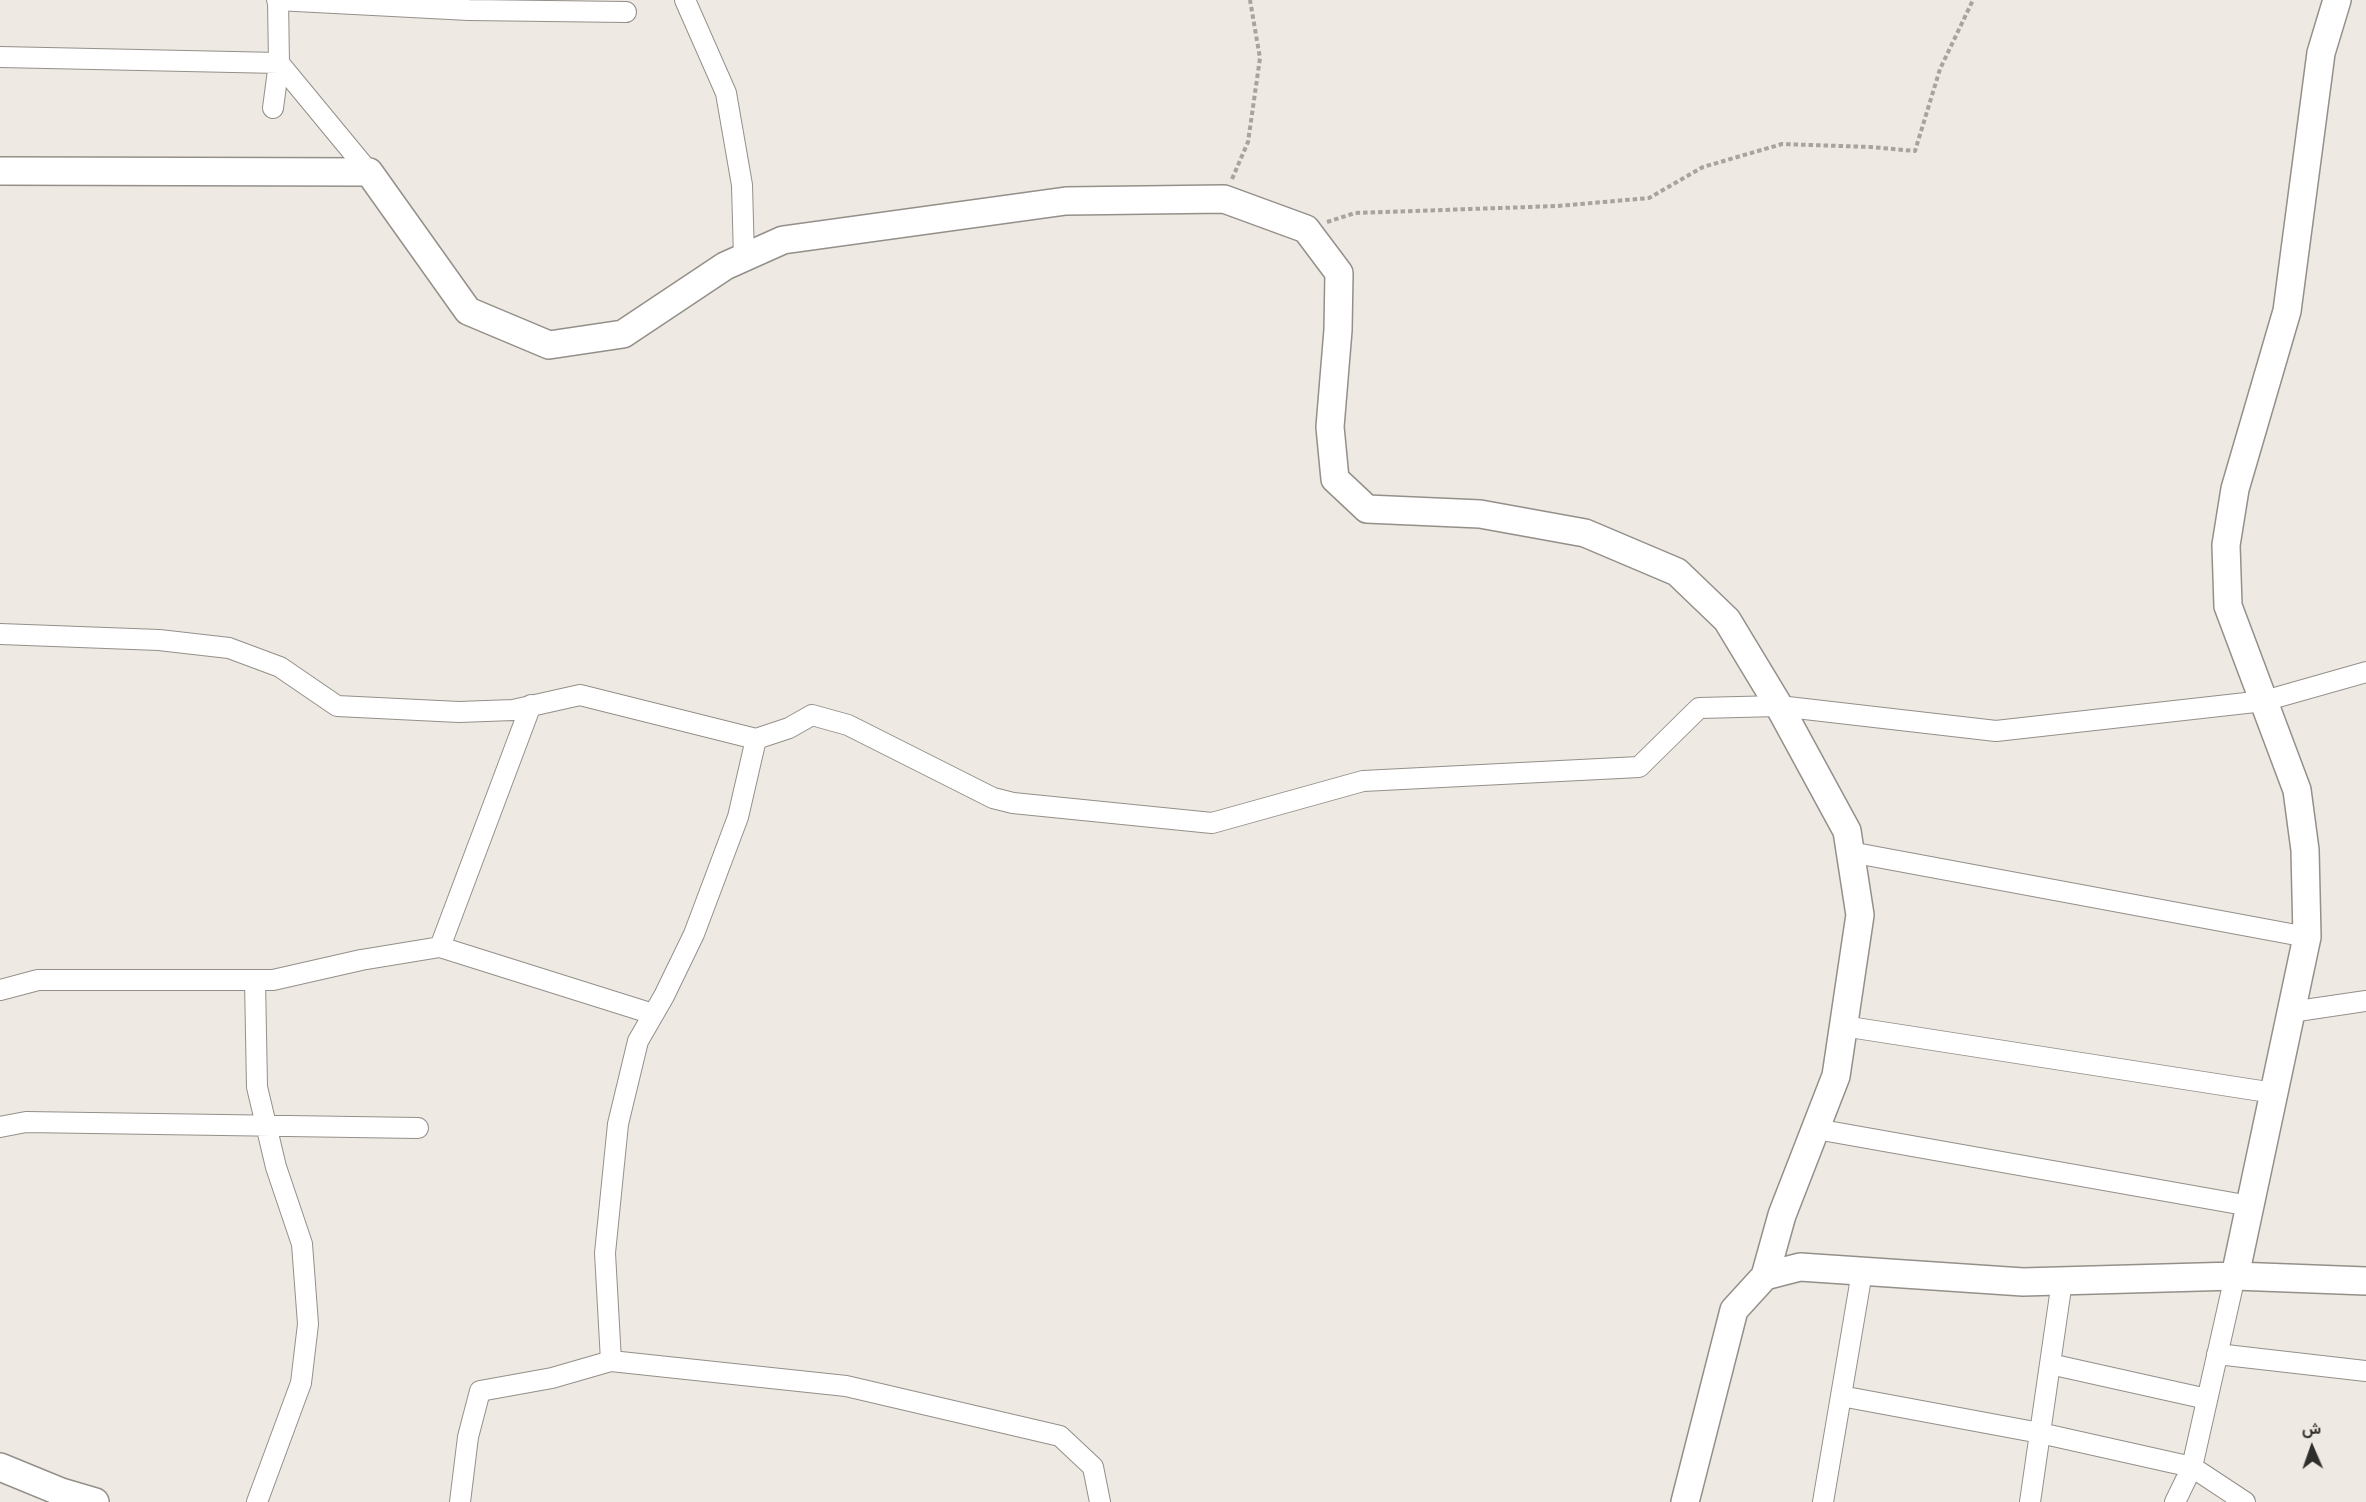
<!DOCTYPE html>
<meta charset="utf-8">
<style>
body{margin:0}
#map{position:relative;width:2366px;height:1502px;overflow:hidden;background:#eee9e2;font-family:Overpass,Vazirmatn,sans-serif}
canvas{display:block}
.north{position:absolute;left:2282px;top:1418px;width:60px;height:60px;-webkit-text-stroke:4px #eee9e2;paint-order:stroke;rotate:358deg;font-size:16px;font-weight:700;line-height:24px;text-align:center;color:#302e2b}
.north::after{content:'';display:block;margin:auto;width:21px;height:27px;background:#302e2b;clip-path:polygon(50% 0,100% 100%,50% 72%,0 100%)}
</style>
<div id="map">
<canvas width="2366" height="1502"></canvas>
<div class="north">ش</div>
</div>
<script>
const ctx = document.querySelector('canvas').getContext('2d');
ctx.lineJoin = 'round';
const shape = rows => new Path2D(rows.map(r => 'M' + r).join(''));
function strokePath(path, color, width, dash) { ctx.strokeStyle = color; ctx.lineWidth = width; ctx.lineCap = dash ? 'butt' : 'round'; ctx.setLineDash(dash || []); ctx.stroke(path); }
const street = shape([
 [277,0,469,10,626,12],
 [685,0,726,93,742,185,744,258],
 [0,57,279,63,369,172],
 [273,108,279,63,278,0],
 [0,634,159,640,229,648,280,667,337,706,459,712,513,710,580,695,756,739,789,728,812,715,848,725,993,798,1013,803,1212,823,1363,781,1639,767,1699,708,1779,706,1996,731,2264,701,2366,672],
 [1850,852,2307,937],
 [440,947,531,705],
 [255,980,257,1087,276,1167,302,1244,308,1324,301,1383,257,1502],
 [0,990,38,980,273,980,361,960,440,947,653,1014],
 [2291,1012,2366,1001],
 [1843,1026,2274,1093],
 [0,1127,26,1122,418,1128],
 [1816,1129,2250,1206],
 [2217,1354,2366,1371],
 [611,1361,605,1253,618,1124,638,1041,664,996,694,934,738,817,756,739],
 [2050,1364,2207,1399],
 [1841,1396,2040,1433,2192,1467,2245,1502],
 [460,1502,468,1437,480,1391,552,1378,611,1361,846,1386,1060,1436,1093,1467,1100,1502],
 [1823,1502,1862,1272],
 [2030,1502,2062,1281],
 [2175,1502,2192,1467,2235,1276]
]);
const secondary = shape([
 [0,171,369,172,468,311,549,345,623,334,725,266,783,240,1066,201,1224,199,1306,229,1339,273,1338,330,1330,427,1335,479,1367,509,1480,514,1585,533,1677,572,1727,620,1779,706,1847,831,1860,915,1836,1076,1782,1215,1765,1276],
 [2235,1276,2307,937,2305,850,2297,790,2228,606,2226,545,2235,489,2287,311,2321,53,2337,0],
 [0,1467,61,1492,95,1502],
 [1685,1502,1734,1310,1765,1276,1800,1267,2023,1282,2235,1276,2366,1281]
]);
strokePath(street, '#948f89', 22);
strokePath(secondary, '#948f89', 30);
strokePath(shape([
 [1232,179,1248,142,1260,58,1250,0],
 [1327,222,1355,213,1558,206,1649,198,1703,167,1782,144,1871,147,1915,151,1940,69,1973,0]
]), '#a7a39e', 4, [4.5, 3]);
strokePath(street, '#fff', 20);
strokePath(secondary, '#fff', 27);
</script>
